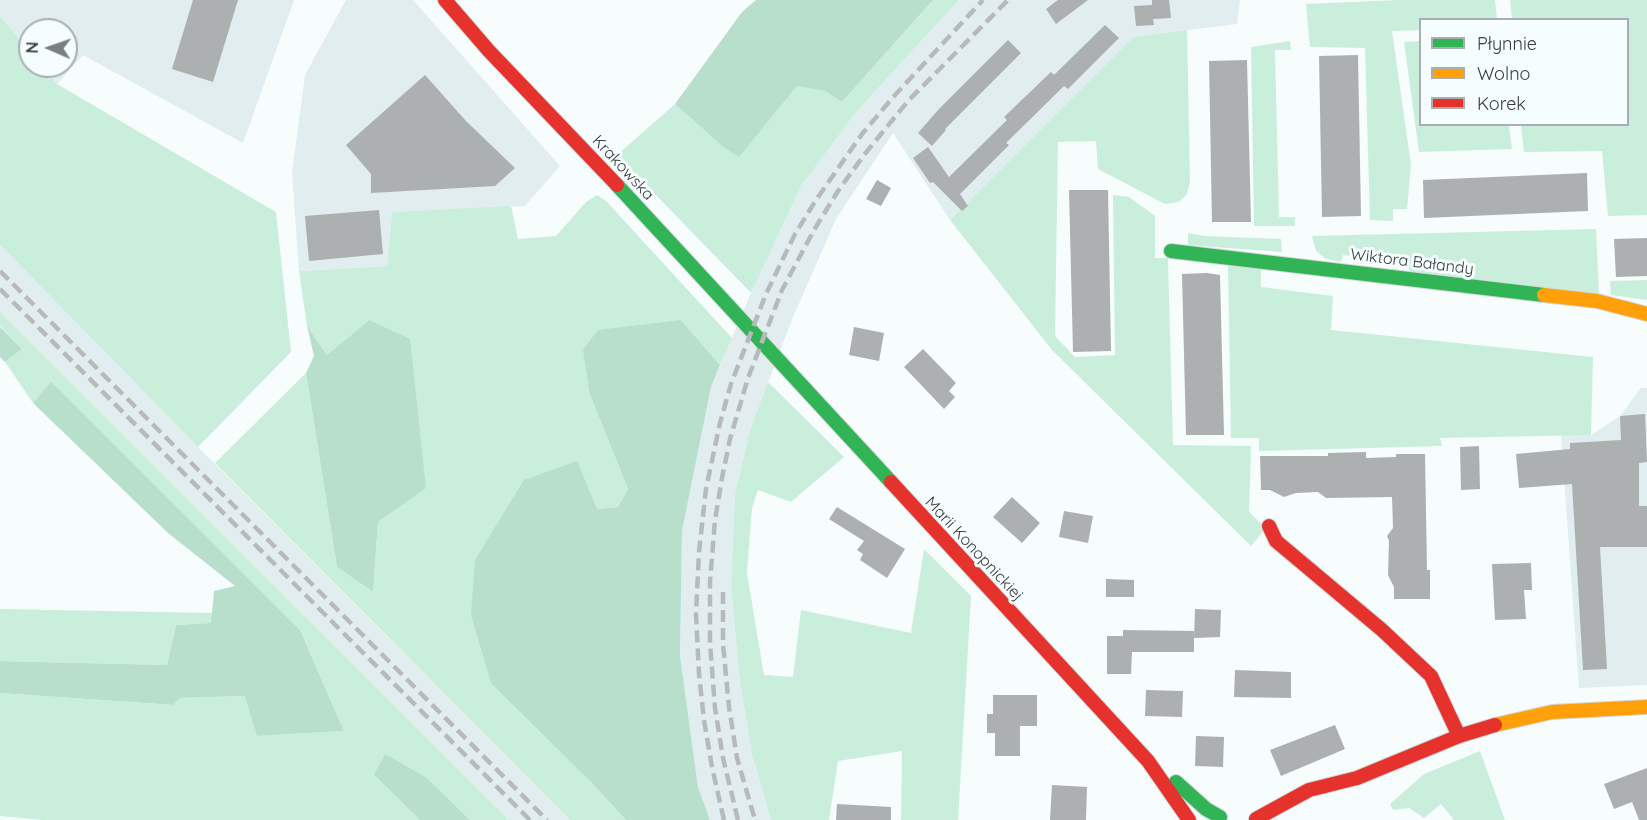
<!DOCTYPE html>
<meta charset="utf-8">
<style>
body{margin:0}
#map{position:relative;width:1647px;height:820px;overflow:hidden;background:#f7fcfc;font-family:Quicksand,sans-serif}
canvas{display:block}
.legend{position:absolute;left:1419px;top:18px;width:210px;height:108px;box-sizing:border-box;background:#f5fdfe;border:2px solid #a9afb0;margin:0;padding:8px 10px;list-style:none;font-size:18px;color:#383b3c}
.legend li{display:flex;align-items:center;gap:12px;height:30px}
.legend b{width:30px;border:2px solid #a9afb0}
.north{position:absolute;left:18px;top:18px;width:60px;height:60px;box-sizing:border-box;background:#f5fdfe;border:2px solid #a9afb0;border-radius:50%;rotate:272deg;font-size:16px;font-weight:700;line-height:24px;text-align:center;color:#383b3c}
.north::after{content:'';display:block;margin:auto;width:21px;height:27px;background:#7b7f7f;clip-path:polygon(50% 0,100% 100%,50% 72%,0 100%)}
</style>
<div id="map">
<canvas width="1647" height="820"></canvas>
<ul class="legend">
<li><b style="height:8px;background:#30b455"></b>Płynnie</li>
<li><b style="height:8px;background:#ff9f0a"></b>Wolno</li>
<li><b style="height:8px;background:#e5322d"></b>Korek</li>
</ul>
<div class="north">N</div>
</div>
<script>
const ctx = document.querySelector('canvas').getContext('2d');
ctx.lineJoin = 'round';
function fill(path, color) { ctx.fillStyle = color; ctx.fill(path, 'evenodd'); }
const shape = rows => new Path2D(rows.map(r => 'M' + r).join(''));
function strokePath(path, color, width, dash) { ctx.strokeStyle = color; ctx.lineWidth = width; ctx.lineCap = dash ? 'butt' : 'round'; ctx.setLineDash(dash || []); ctx.stroke(path); }
function write(font, color, halo, rows, align = 'center') {
  ctx.font = font + ' Quicksand,sans-serif'; ctx.lineWidth = 6; ctx.setLineDash([]); ctx.textBaseline = 'middle'; ctx.strokeStyle = halo; ctx.fillStyle = color; for (const [text, x, y, turn = 0] of rows) {
    ctx.save(); ctx.translate(x, y); ctx.rotate((+turn || 0) * Math.PI / 180); ctx.textAlign = isNaN(turn) ? turn : align; if (halo) ctx.strokeText(text, 0, 0); ctx.fillText(text, 0, 0); ctx.restore();
  }
}
fill(shape([
 [0,0,294,0,243,143,83,55,57,84,42,66,66,66,66,30,30,30,30,52,0,16],
 [346,0,413,0,560,166,525,206,392,212,387,266,299,271,292,173,305,75],
 [959,0,1240,0,1237,24,1133,37,950,220,893,133,836,219,791,322,750,430,735,494,731,585,739,675,752,755,771,820,710,820,698,787,680,656,682,531,711,387,757,279,801,186,857,111],
 [0,245,198,447,570,820,509,820,0,312],
 [1641,388,1647,388,1647,685,1579,688,1561,435,1591,435,1620,416]
]), '#e2edef');
fill(shape([
 [933,0,959,0,857,111,801,186,751,293,617,155,675,104,723,147,739,156,797,86,825,91,842,102],
 [1398,0,1495,0,1497,19,1420,20,1420,30,1392,31,1411,165,1407,209,1393,209,1393,221,1370,220,1365,48,1310,47,1306,4],
 [1510,0,1647,0,1647,215,1608,216,1602,151,1524,152,1521,125,1628,124,1628,20,1512,19],
 [0,16,30,52,30,66,42,66,57,84,276,212,291,352,198,447,0,245],
 [1187,30,1190,181,1187,194,1179,202,1165,204,1098,169,1096,141,1058,142,1055,336,1075,357,1115,355,1113,195,1129,197,1155,216,1155,258,1168,258,1173,445,1251,446,1249,512,1266,528,1251,546,1052,350,950,220,1133,37],
 [1290,41,1291,50,1275,50,1279,217,1295,217,1295,226,1254,226,1251,47],
 [1420,41,1420,124,1509,125,1512,149,1419,152,1404,42],
 [597,195,606,201,732,338,720,365,681,320,590,395,628,489,618,507,598,509,590,781,626,820,570,820,215,463,306,373,337,567,373,592,378,522,426,487,369,320,327,355,307,326,299,271,387,266,392,212,511,206,518,239,556,236,586,202],
 [1596,229,1599,294,1410,271,1405,262,1343,255,1341,262,1326,259,1316,251,1312,236],
 [1188,233,1205,236,1281,239,1282,252,1188,245],
 [1228,266,1261,268,1261,287,1333,296,1331,330,1593,357,1591,435,1440,438,1442,446,1259,451,1259,438,1231,438],
 [1647,280,1647,300,1611,295,1610,281],
 [0,312,509,820,470,820,427,778,375,776,420,820,43,820,0,816,0,693,173,705,179,698,246,696,257,736,344,731,300,630,51,383,33,403,5,362,22,349,0,326],
 [768,382,844,457,791,502,758,490,752,508,747,573,764,675,793,677,801,610,911,633,924,549,971,596,958,820,901,820,902,751,838,761,829,820,771,820,752,755,739,675,731,585,735,494,750,430],
 [0,609,212,613,212,623,176,625,167,665,0,661],
 [1480,751,1505,820,1454,820,1441,804,1424,818,1409,808,1393,810,1390,804,1424,774]
]), '#c9efdc');
fill(shape([
 [756,0,933,0,842,102,825,91,797,86,739,157,723,147,675,104,742,12],
 [369,320,410,339,426,488,378,522,373,592,337,567,306,373,314,356,307,326,327,355],
 [681,320,720,365,711,387,682,531,680,656,698,787,710,820,626,820,590,781,491,683,471,615,475,560,524,480,577,461,597,509,618,507,628,489,590,395,583,350,598,330],
 [0,327,22,349,5,362,0,357],
 [51,382,300,630,344,731,257,736,245,696,180,698,173,705,0,693,0,661,167,665,176,625,211,623,214,591,235,586,168,533,33,403],
 [385,754,427,778,470,820,420,820,374,775]
]), '#b8dfcc');
fill(shape([
 [193,0,238,0,213,82,172,69],
 [1058,0,1088,0,1056,24,1046,9],
 [1152,0,1169,0,1171,18,1153,19,1154,25,1136,26,1134,6,1152,5,1152,8],
 [1105,25,1119,38,1068,89,1064,86,1006,143,1009,145,960,194,968,206,962,211,933,182,930,183,913,158,928,147,949,177,1007,120,1004,117,1051,72,1054,75],
 [1008,40,1021,53,945,129,946,130,932,146,918,133,939,109],
 [1358,55,1361,216,1322,217,1319,56],
 [1247,60,1251,222,1212,222,1209,61],
 [425,75,466,121,515,168,495,186,371,193,371,174,346,145],
 [1587,173,1588,211,1424,218,1423,180],
 [877,180,891,188,881,206,866,199],
 [1069,190,1108,190,1111,351,1073,352],
 [379,210,383,254,309,261,305,216],
 [1647,238,1647,276,1616,277,1614,239],
 [1207,273,1220,275,1224,435,1186,435,1182,274],
 [854,327,884,333,879,361,849,355],
 [923,349,956,383,949,391,955,397,944,409,904,367],
 [1645,414,1647,462,1639,463,1639,506,1647,506,1647,547,1600,547,1607,669,1583,670,1572,484,1519,488,1516,454,1570,449,1570,443,1621,440,1620,416],
 [1479,446,1480,489,1461,490,1460,447],
 [1366,452,1366,458,1396,457,1396,454,1425,454,1427,570,1430,570,1430,599,1394,599,1394,587,1388,575,1389,541,1387,536,1393,528,1392,497,1326,498,1318,492,1296,493,1284,497,1270,490,1261,490,1260,456,1328,456,1328,453],
 [1012,497,1040,523,1022,543,993,517],
 [837,507,905,549,887,578,860,560,863,554,857,550,864,541,829,519],
 [1064,511,1093,516,1088,543,1059,537],
 [1531,563,1532,590,1524,590,1526,619,1495,620,1492,564],
 [1106,579,1134,580,1134,597,1106,597],
 [1195,609,1221,610,1220,637,1194,638],
 [1123,630,1194,631,1194,652,1132,652,1131,674,1107,674,1107,636,1123,636],
 [1235,670,1291,672,1291,698,1234,697],
 [1146,690,1183,691,1182,717,1145,716],
 [993,695,1037,695,1037,726,1020,726,1020,756,995,756,995,733,987,733,987,714,993,714],
 [1335,725,1345,749,1281,776,1270,750],
 [1196,736,1224,737,1223,767,1195,766],
 [1647,768,1647,820,1639,820,1632,802,1614,809,1604,784],
 [1052,785,1087,787,1086,820,1050,820],
 [837,804,891,807,891,820,836,820]
]), '#acb0b0');
const fast = shape([
 [617,185,891,482],
 [1171,251,1544,295],
 [1176,782,1206,809,1220,817]
]);
const slow = shape([
 [1544,295,1597,301,1647,314],
 [1495,725,1552,712,1647,707]
]);
const jam = shape([
 [445,0,489,51,617,185],
 [891,482,1148,761,1189,820],
 [1269,526,1276,541,1382,630,1431,676,1459,736],
 [1256,819,1309,790,1357,778,1459,736,1495,725]
]);
strokePath(fast, '#d5d8d9', 16);
strokePath(slow, '#d5d8d9', 16);
strokePath(jam, '#d5d8d9', 16);
strokePath(fast, '#30b455', 14);
strokePath(slow, '#ff9f0a', 14);
strokePath(jam, '#e5322d', 14);
strokePath(shape([
 [0,271,547,820],
 [0,289,530,820],
 [723,592,723,644,729,707,737,758,755,820],
 [724,820,712,767,704,720,699,674,696,614,699,552,706,489,720,423,731,384,766,294,795,234,816,200,862,134,895,95,983,0],
 [738,820,723,758,715,708,710,643,710,582,715,520,722,478,730,439,748,378,782,290,814,230,838,191,864,155,908,101,1008,0]
]), '#b7baba', 4.5, [12, 6]);
write('16px', '#383b3c', '#f5fdfe', [
 ["Krakowska",623,168,47],
 ["Wiktora Bałandy",1412,262,7],
 ["Marii Konopnickiej",974,549,47]
]);
</script>
